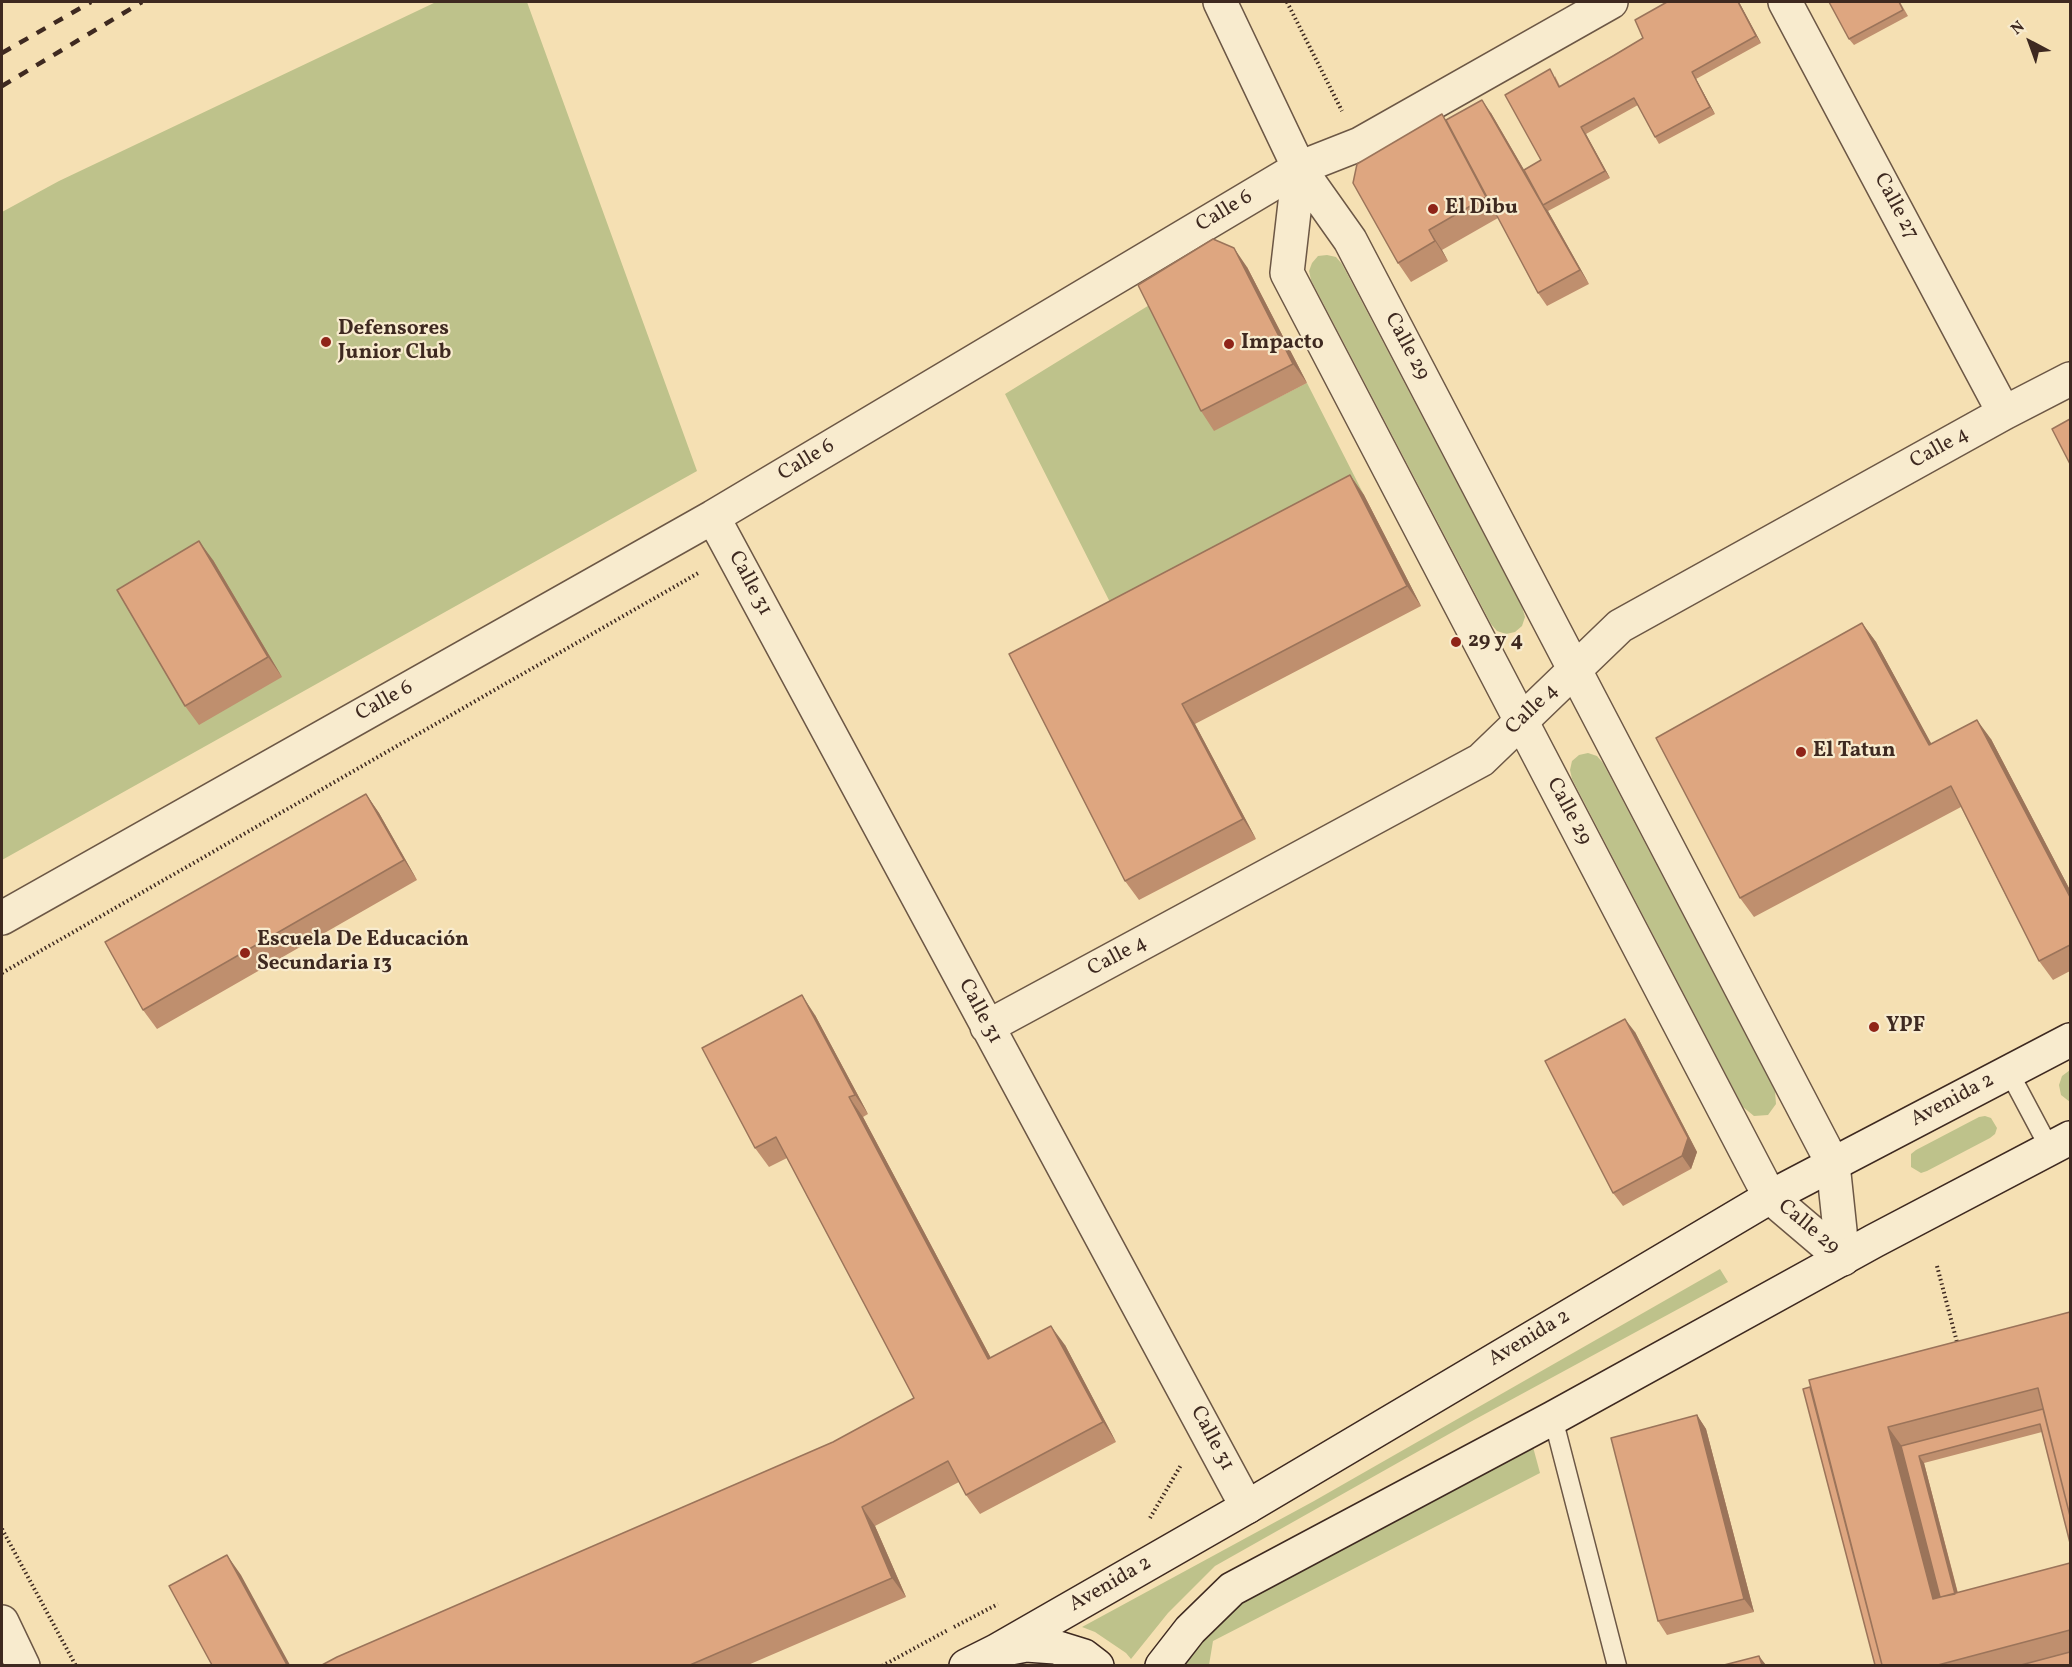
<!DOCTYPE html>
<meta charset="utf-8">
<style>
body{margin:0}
#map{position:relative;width:2072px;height:1667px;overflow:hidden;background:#f5e0b3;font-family:Vollkorn,serif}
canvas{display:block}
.frame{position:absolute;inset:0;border:3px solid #3e2920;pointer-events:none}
.north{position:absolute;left:2000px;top:12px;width:60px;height:60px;-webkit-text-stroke:4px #f8ebce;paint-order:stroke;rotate:319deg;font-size:16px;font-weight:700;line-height:24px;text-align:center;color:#3e2920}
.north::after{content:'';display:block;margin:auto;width:21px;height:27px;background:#3e2920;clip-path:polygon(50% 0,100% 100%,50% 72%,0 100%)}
</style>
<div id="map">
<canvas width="2072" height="1667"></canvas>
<div class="frame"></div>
<div class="north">N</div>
</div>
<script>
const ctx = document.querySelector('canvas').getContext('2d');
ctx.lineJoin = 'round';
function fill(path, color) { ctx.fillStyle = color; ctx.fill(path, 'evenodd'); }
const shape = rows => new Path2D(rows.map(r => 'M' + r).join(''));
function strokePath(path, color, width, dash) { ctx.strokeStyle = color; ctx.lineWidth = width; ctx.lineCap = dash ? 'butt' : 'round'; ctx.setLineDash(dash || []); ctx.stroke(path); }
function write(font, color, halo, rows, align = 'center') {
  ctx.font = font + ' Vollkorn,serif'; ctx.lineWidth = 4.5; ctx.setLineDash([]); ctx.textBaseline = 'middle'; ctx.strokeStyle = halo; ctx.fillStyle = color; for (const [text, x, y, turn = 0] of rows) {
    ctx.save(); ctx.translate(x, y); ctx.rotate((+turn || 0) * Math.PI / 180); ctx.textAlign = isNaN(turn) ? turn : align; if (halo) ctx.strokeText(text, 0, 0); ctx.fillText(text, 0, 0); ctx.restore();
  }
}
fill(shape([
 [436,2,527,2,697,471,2,860,2,212,59,181],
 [1327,255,1336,257,1342,264,1522,607,1525,617,1522,626,1515,632,1506,634,1497,631,1491,624,1311,280,1309,271,1312,263,1318,256],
 [1151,304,1214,430,1307,383,1364,495,1120,622,1005,394],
 [1588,753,1597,756,1603,763,1775,1091,1776,1104,1768,1115,1754,1116,1743,1107,1572,779,1570,770,1572,761,1579,755],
 [2070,1070,2070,1102,2061,1095,2059,1085,2062,1076],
 [1985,1116,1991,1118,1997,1128,1995,1134,1990,1138,1927,1171,1921,1173,1911,1167,1911,1154,1916,1150,1979,1117],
 [1720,1269,1728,1282,1472,1421,1215,1566,1168,1613,1131,1659,1126,1653,1095,1632,1082,1627,1314,1501],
 [1533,1447,1540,1473,1213,1641,1209,1665,1184,1666,1211,1629,1236,1604]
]), '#bec28b');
const service = shape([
 [2009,1072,2050,1149],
 [1553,1418,1617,1666]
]);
const minor = shape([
 [1785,2,2004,413],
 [713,517,1247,1507],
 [2,918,713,517,1299,168,1360,144,1611,2],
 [987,1027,1481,760,1620,626,2004,413,2070,379],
 [2,1622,23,1666]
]);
const tertiary = shape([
 [1220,2,1299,168,1350,240,1833,1164,1843,1259],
 [1299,168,1287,273,1770,1197,1843,1259]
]);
const secondary = shape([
 [1005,1649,1026,1645,1055,1647,1084,1656,1097,1666],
 [966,1666,996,1651,1247,1507,1770,1197,2070,1040],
 [1162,1666,1190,1630,1232,1589,1553,1418,1874,1241,2070,1138]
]);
strokePath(service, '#6c5745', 21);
strokePath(minor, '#6c5745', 36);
strokePath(tertiary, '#6c5745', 36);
strokePath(secondary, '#3e2920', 36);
strokePath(shape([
 [1287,2,1342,111],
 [2,973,700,572],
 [1937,1266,1958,1346],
 [1150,1518,1181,1465],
 [2,1529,76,1666],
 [954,1627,998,1604],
 [882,1666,948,1630]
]), '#3e2920', 4, [1.5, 3]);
strokePath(service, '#f8ebce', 18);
strokePath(minor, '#f8ebce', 33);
strokePath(tertiary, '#f8ebce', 33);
strokePath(secondary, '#f8ebce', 33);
strokePath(shape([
 [2,53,91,2],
 [2,86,142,2]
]), '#3e2920', 4.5, [10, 10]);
fill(shape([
 [1667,2,1739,2,1761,43,1696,79,1715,114,1659,144,1655,137,1638,105,1586,134,1610,178,1548,211,1589,284,1547,306,1538,293,1498,218,1442,250,1448,261,1411,282,1398,263,1442,114,1446,120,1491,113,1524,170,1541,160,1555,76,1560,86,1643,38],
 [1900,2,1908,16,1854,45,1849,39],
 [1247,267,1307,383,1214,431,1201,411],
 [1350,475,1364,495,1421,606,1195,724,1256,839,1139,900,1125,881,1009,654],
 [213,560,282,677,199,725,185,706],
 [1862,623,1876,642,1931,744,1991,739,2070,890,2070,971,2053,980,2039,961,1961,807,1754,917,1740,898],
 [366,794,379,813,417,880,157,1029,143,1010],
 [815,1015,868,1114,863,1117,991,1358,1065,1345,1116,1442,980,1514,966,1495,959,1482,875,1526,906,1597,748,1665,322,1665,833,1442,914,1398,787,1158,769,1167,755,1148],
 [1635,1032,1697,1152,1691,1169,1623,1206,1613,1193],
 [2070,1312,2042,1432,1924,1463,1958,1593,2070,1563,2070,1665,1875,1665,1803,1389],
 [1697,1415,1706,1429,1754,1612,1667,1635,1658,1621]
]), '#bf8f6e');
fill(shape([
 [1738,2,1739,2,1761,43,1756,36],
 [1692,72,1696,79,1715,114,1710,107],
 [1482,100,1491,113,1544,204,1543,205,1548,211,1589,284,1580,270],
 [1581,127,1586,134,1610,178,1605,171],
 [1429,230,1442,250,1448,261,1435,241],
 [1234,248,1247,267,1307,383,1293,364],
 [1350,475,1364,495,1421,606,1407,586],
 [199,541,213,560,282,677,268,657],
 [1862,623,1876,642,1943,765,1929,745],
 [1182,704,1195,724,1256,839,1243,819],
 [1977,720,1991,739,2070,890,2070,897],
 [366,794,379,813,417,880,404,860],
 [802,995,815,1015,868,1114,855,1095],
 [1625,1019,1635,1032,1697,1152,1691,1169,1682,1156],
 [849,1097,863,1117,1002,1379,988,1359],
 [1051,1326,1065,1345,1116,1442,1103,1422],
 [1697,1415,1706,1429,1754,1612,1744,1599],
 [1888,1427,1906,1452,1948,1617,1933,1599],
 [1919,1456,1924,1463,1961,1606,1956,1600],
 [862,1507,875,1526,906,1597,892,1578],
 [227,1555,241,1575,290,1665,287,1665],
 [1759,1656,1766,1665,1762,1665]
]), '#9b745a');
const building = shape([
 [1667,2,1738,2,1756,36,1692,72,1710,107,1655,137,1634,98,1581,127,1605,171,1543,205,1524,170,1541,160,1505,95,1550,69,1559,87,1613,56,1643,38,1635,20,1667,2],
 [1829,2,1899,2,1903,10,1849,39,1829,2],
 [1482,100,1580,270,1538,293,1446,120,1482,100],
 [1442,114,1486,197,1429,230,1435,241,1398,263,1353,183,1357,164,1442,114],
 [1213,239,1234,248,1293,364,1201,411,1138,285,1213,239],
 [2070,419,2070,464,2052,429,2070,419],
 [1350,475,1407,586,1182,704,1243,819,1125,881,1009,654,1350,475],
 [199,541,268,657,185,706,117,590,199,541],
 [1862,623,1929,745,1977,720,2070,897,2070,945,2039,961,1951,786,1740,898,1656,738,1862,623],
 [366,794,404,860,143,1010,105,942,366,794],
 [802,995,855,1095,849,1097,988,1359,1051,1326,1103,1422,966,1495,948,1461,862,1507,892,1578,690,1665,322,1665,337,1657,833,1442,914,1398,776,1137,755,1148,702,1048,802,995],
 [1625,1019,1688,1138,1682,1156,1613,1193,1545,1061,1625,1019],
 [2070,1312,2070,1516,2038,1388,1888,1427,1933,1599,2070,1563,2070,1630,1938,1665,1882,1665,1809,1380,2070,1312],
 [1810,1387,1882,1665,1875,1665,1803,1389,1810,1387],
 [2043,1409,2070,1516,2070,1543,2040,1424,1919,1456,1955,1594,1940,1597,1901,1446,2043,1409],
 [1697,1415,1744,1599,1658,1621,1611,1438,1697,1415],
 [227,1555,287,1665,212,1665,169,1586,227,1555],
 [2070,1652,2070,1665,2021,1665,2070,1652],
 [1759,1656,1762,1665,1724,1665,1759,1656]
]);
fill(building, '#dea680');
strokePath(building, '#9b745a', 1.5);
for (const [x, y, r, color] of [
 [1433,209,6,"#8f2418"],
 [326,342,6,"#8f2418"],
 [1229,344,6,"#8f2418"],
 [1456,642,6,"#8f2418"],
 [1801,752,6,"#8f2418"],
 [245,953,6,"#8f2418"],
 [1874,1027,6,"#8f2418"]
]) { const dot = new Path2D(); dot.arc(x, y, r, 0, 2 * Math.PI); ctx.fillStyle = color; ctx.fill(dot); strokePath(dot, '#f8ebce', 2); }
write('21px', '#3e2920', '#f8ebce', [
 ["Calle 27",1895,207,62],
 ["Calle 6",1225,212,-31],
 ["Calle 29",1406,347,62],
 ["Calle 4",1940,449,-29],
 ["Calle 6",807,461,-31],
 ["Calle 31",749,584,62],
 ["Calle 6",385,702,-29],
 ["Calle 4",1533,710,-44],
 ["Calle 29",1568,812,62],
 ["Calle 4",1118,957,-28],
 ["Calle 31",979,1012,62],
 ["Avenida 2",1953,1101,-28],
 ["Calle 29",1808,1228,40],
 ["Avenida 2",1530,1339,-31],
 ["Calle 31",1211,1439,62],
 ["Avenida 2",1111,1585,-30]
]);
write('bold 21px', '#3e2920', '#f8ebce', [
 ["El Dibu",1445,209],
 ["Defensores",338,330],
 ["Junior Club",338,354],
 ["Impacto",1241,344],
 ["29 y 4",1468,642],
 ["El Tatun",1813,752],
 ["Escuela De Educación",257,941],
 ["Secundaria 13",257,965],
 ["YPF",1886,1027]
], 'left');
</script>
